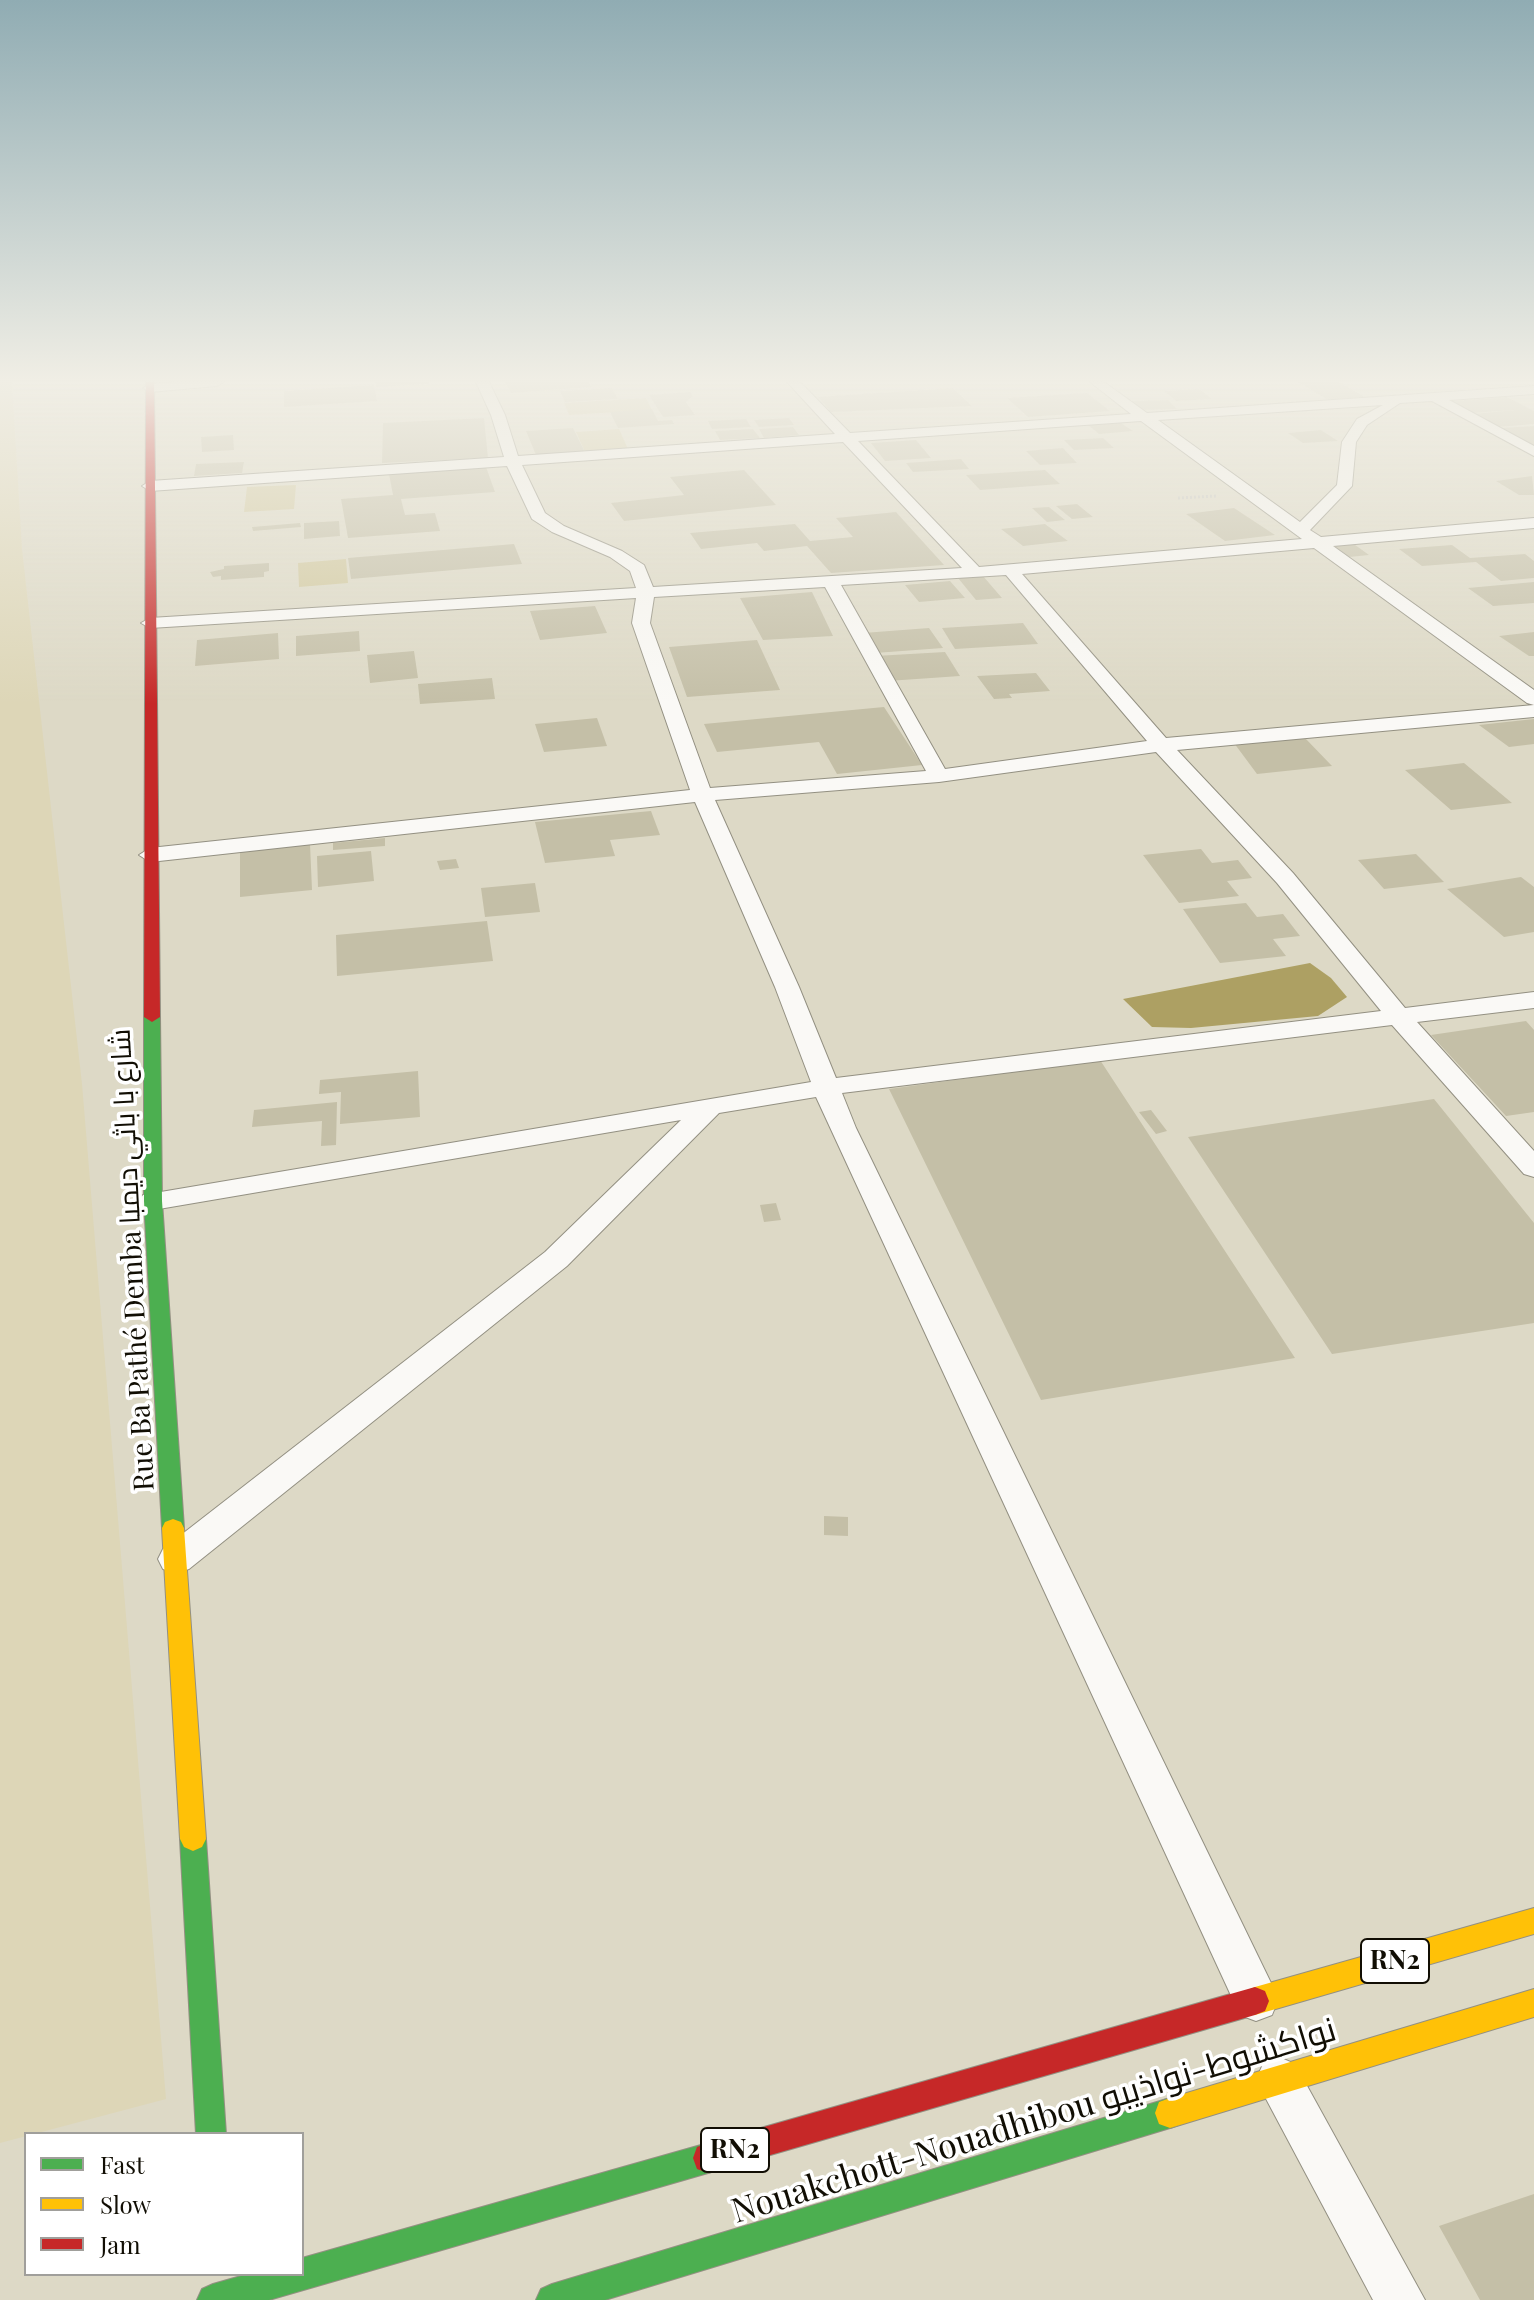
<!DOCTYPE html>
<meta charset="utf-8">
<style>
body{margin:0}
#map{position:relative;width:1534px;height:2300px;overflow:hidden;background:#ddd9c6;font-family:"Playfair Display",serif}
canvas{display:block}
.legend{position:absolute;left:24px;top:2132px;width:280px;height:144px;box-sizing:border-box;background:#fff;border:2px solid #a09f9b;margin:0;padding:10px 14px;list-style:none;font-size:24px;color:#110e04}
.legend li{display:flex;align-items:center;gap:16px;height:40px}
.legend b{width:40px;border:2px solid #a09f9b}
</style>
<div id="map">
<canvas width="1534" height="2300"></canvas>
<ul class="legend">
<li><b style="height:10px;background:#4caf50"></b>Fast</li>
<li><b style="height:10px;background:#ffc107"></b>Slow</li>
<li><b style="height:10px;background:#c62828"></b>Jam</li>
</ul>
</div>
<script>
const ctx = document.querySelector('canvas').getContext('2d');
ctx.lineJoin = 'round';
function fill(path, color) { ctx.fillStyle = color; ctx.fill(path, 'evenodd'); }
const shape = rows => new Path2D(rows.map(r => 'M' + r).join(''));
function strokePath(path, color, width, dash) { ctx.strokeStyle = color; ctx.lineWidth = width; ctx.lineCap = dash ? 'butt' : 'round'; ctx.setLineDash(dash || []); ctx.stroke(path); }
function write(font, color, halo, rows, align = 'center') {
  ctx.font = font + ' "Playfair Display",Cairo,serif'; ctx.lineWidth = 7; ctx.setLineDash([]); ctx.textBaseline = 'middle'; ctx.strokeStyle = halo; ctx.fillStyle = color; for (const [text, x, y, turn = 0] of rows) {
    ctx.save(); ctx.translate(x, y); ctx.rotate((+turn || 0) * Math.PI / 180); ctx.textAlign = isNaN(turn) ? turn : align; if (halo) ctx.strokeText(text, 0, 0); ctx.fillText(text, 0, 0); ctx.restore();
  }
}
fill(shape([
 [0,382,12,382,22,549,82,1084,166,2099,0,2143]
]), '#ddd6b7');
fill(shape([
 [646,398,652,410,569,415,564,403],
 [619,429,628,449,585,452,576,432],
 [296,485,294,509,244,512,247,487],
 [346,559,348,583,299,587,298,563]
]), '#d1c89e');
fill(shape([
 [1310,963,1331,978,1347,997,1318,1016,1191,1028,1152,1027,1123,999]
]), '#ada063');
fill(shape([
 [375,382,429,382,429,384,376,387],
 [505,382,588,382,592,387,511,393],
 [1298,382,1339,382,1365,397,1328,400],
 [374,385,377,401,284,407,284,391],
 [612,388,618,399,565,402,560,391],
 [953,388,972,406,831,412,818,397],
 [1199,389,1212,399,1176,401,1164,391],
 [690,392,693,396,686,402,695,415,663,417,649,395],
 [1087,393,1110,411,1028,417,1007,398],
 [1507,397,1534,411,1534,424,1498,427,1473,414,1515,410,1472,413,1452,401],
 [1168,400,1177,409,1140,410,1131,401],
 [652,409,658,421,672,420,674,424,618,428,610,412],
 [484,418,488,458,382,463,383,423],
 [789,418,794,425,759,427,754,420],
 [746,419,751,427,712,429,708,421],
 [1121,423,1133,431,1099,434,1088,425],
 [1534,426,1534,448,1500,428],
 [793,427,799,435,764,438,759,429],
 [573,428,585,452,536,455,526,431],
 [753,429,760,438,720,440,715,431],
 [1321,430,1338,441,1303,443,1288,433],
 [233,435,234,450,202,452,201,437],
 [1103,438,1114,448,1074,450,1064,440],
 [916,440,931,458,885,461,871,443],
 [1063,448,1077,463,1040,465,1026,451],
 [961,459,969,469,913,472,906,463],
 [244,462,242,473,194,476,196,464],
 [486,467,495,492,401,499,405,515,435,513,440,531,348,538,341,499,393,495,389,474],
 [744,470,776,505,624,521,611,503,684,495,670,477],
 [1045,470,1060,484,980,490,966,475],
 [1532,476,1534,495,1519,495,1496,481],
 [1077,504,1093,517,1072,519,1056,506],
 [1049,507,1065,520,1047,522,1032,508],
 [1234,508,1275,535,1225,541,1186,514],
 [896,512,944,565,831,573,807,546,764,551,757,543,701,549,690,533,795,524,810,541,853,537,836,518],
 [339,521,340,536,304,539,304,523],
 [300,523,301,527,253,531,252,527],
 [1045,524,1068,541,1023,546,1001,529],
 [1351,542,1369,555,1349,557,1331,544],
 [514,544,522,564,351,579,348,558],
 [1452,545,1470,558,1525,554,1534,561,1534,578,1501,581,1476,562,1422,566,1399,549],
 [269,563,269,571,264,572,264,577,221,580,221,576,213,577,210,572,224,569,224,566],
 [983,576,1002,598,976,600,958,578],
 [950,581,965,598,919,602,905,585],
 [1534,582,1534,603,1493,606,1468,588],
 [812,592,833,636,763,640,740,598],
 [595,606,607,633,540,640,530,611],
 [1023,623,1038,644,955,649,942,628],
 [929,628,943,648,875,653,863,633],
 [359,631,360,651,296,656,296,636],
 [1534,632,1534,656,1529,656,1499,636],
 [278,633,279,659,195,666,197,640],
 [757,640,780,690,687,697,669,647],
 [414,651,418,678,370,683,367,655],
 [945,652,960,676,888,681,875,656],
 [1036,673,1050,691,1009,694,1012,698,994,699,977,676],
 [492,678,495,699,420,704,418,684],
 [884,707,922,765,837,774,819,742,717,752,704,724],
 [597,718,607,746,544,752,535,724],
 [1534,719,1534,744,1509,747,1479,725],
 [1305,738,1332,766,1257,774,1234,743],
 [1464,763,1512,803,1451,810,1405,770],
 [651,811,660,835,610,840,615,856,545,863,535,822],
 [385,838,385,846,333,850,333,843],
 [310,844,312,890,240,897,240,851],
 [1201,849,1212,863,1238,860,1252,878,1227,881,1239,896,1179,903,1143,855],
 [371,851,374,881,318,887,317,856],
 [1416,854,1444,882,1384,889,1358,860],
 [456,859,459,868,440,870,437,861],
 [1521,877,1534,887,1534,932,1504,937,1447,889],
 [535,883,540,912,485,917,481,888],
 [1246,903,1257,917,1283,914,1300,936,1273,939,1286,956,1220,963,1183,909],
 [487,921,493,961,337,976,336,935],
 [1526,1021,1534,1030,1534,1112,1506,1116,1431,1035],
 [1100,1060,1295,1358,1041,1400,889,1089],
 [418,1071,420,1117,340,1124,341,1092,319,1094,320,1080],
 [1434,1099,1534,1223,1534,1323,1332,1354,1188,1137],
 [337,1102,336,1145,321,1146,322,1121,252,1127,254,1110],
 [1151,1110,1167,1131,1156,1134,1139,1112],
 [776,1203,781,1220,764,1222,760,1205],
 [824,1516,848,1517,848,1536,824,1535],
 [1534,2194,1534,2300,1480,2300,1439,2226]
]), '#c4bfa7');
const street = shape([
 [175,382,224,382,217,386,150,392,143,388,150,384,175,382],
 [476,382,489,382,505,415,518,456,835,434,787,382,800,382,850,433,1131,414,1090,382,1104,382,1147,413,1534,386,1534,394,1449,400,1534,446,1534,456,1432,401,1400,403,1367,425,1356,442,1352,486,1310,530,1321,537,1534,518,1534,528,1333,546,1534,690,1534,705,1527,703,1314,548,1022,574,1166,738,1534,705,1534,717,1177,750,1293,873,1405,1008,1534,992,1534,1008,1417,1022,1534,1151,1534,1177,1524,1174,1392,1025,842,1093,856,1128,1272,1985,1278,2000,1272,2015,1256,2021,1240,2015,816,1097,719,1113,567,1266,189,1569,176,1573,163,1569,158,1559,163,1549,545,1252,681,1120,153,1210,143,1207,139,1201,143,1195,811,1082,775,987,695,802,150,862,139,855,150,848,690,790,632,623,636,598,150,628,141,623,150,618,636,588,630,571,610,557,552,532,532,519,507,466,150,491,142,486,150,481,504,457,491,415,476,382],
 [1383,405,1357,419,1342,442,1337,485,1300,522,1158,420,1383,405],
 [1141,421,1302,539,979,567,858,441,1141,421],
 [843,442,962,568,653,587,644,565,622,551,564,526,545,513,522,465,843,442],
 [1006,575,1147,741,945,769,841,585,1006,575],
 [825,587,926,771,710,788,650,623,654,597,825,587],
 [1156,752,1277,883,1381,1011,836,1078,799,987,715,800,939,782,1156,752],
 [1279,2057,1295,2064,1425,2300,1373,2300,1256,2080,1263,2064,1279,2057]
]);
const fast = shape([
 [152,1012,160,1017,162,1201,184,1528,181,1534,173,1537,165,1534,162,1528,144,1201,144,1017,152,1012],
 [193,1827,202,1831,206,1839,226,2134,196,2134,180,1839,184,1831,193,1827],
 [1170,2098,1181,2102,1185,2113,1181,2124,1170,2128,605,2300,536,2300,541,2289,552,2284,1170,2098],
 [708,2143,719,2147,723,2158,719,2169,708,2173,269,2300,197,2300,202,2289,213,2284,248,2274,302,2274,302,2258,708,2143]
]);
const slow = shape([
 [173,1519,181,1522,184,1528,206,1839,202,1847,193,1851,184,1847,180,1839,162,1528,165,1522,173,1519],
 [1534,1908,1534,1934,1255,2015,1245,2011,1241,2001,1245,1991,1255,1987,1534,1908],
 [1534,1989,1534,2017,1170,2128,1159,2124,1155,2113,1159,2102,1170,2098,1534,1989]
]);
const jam = shape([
 [146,382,154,382,160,1017,152,1022,144,1017,146,382],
 [1255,1987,1265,1991,1269,2001,1265,2011,1255,2015,708,2173,697,2169,693,2158,697,2147,708,2143,1255,1987]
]);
strokePath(street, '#939082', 2);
strokePath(fast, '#939082', 2);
strokePath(slow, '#939082', 2);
strokePath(jam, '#939082', 2);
strokePath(shape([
 [1178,498,1217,496]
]), '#c7c6c1', 3, [2, 2]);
fill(street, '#faf9f6');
fill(fast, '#4caf50');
fill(slow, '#ffc107');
fill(jam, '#c62828');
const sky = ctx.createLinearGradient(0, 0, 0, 704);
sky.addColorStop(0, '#90acb3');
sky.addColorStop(0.54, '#f0eee5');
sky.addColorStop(1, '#f0eee500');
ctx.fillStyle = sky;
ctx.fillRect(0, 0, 1534, 704);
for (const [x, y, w] of [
 [1395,1961,68],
 [735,2150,68]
]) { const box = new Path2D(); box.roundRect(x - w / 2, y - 22, w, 44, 6); ctx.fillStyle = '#fff'; ctx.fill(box); strokePath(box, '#110e04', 2); }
write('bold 26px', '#110e04', null, [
 ["RN2",1395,1961],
 ["RN2",735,2150]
]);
write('28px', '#110e04', '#fff', [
 ["Rue Ba Pathé Demba شارع با باثي ديمبا",133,1260,-93]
]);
write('34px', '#110e04', '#fff', [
 ["Nouakchott-Nouadhibou نواكشوط-نواذيبو",1034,2121,-17]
]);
</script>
